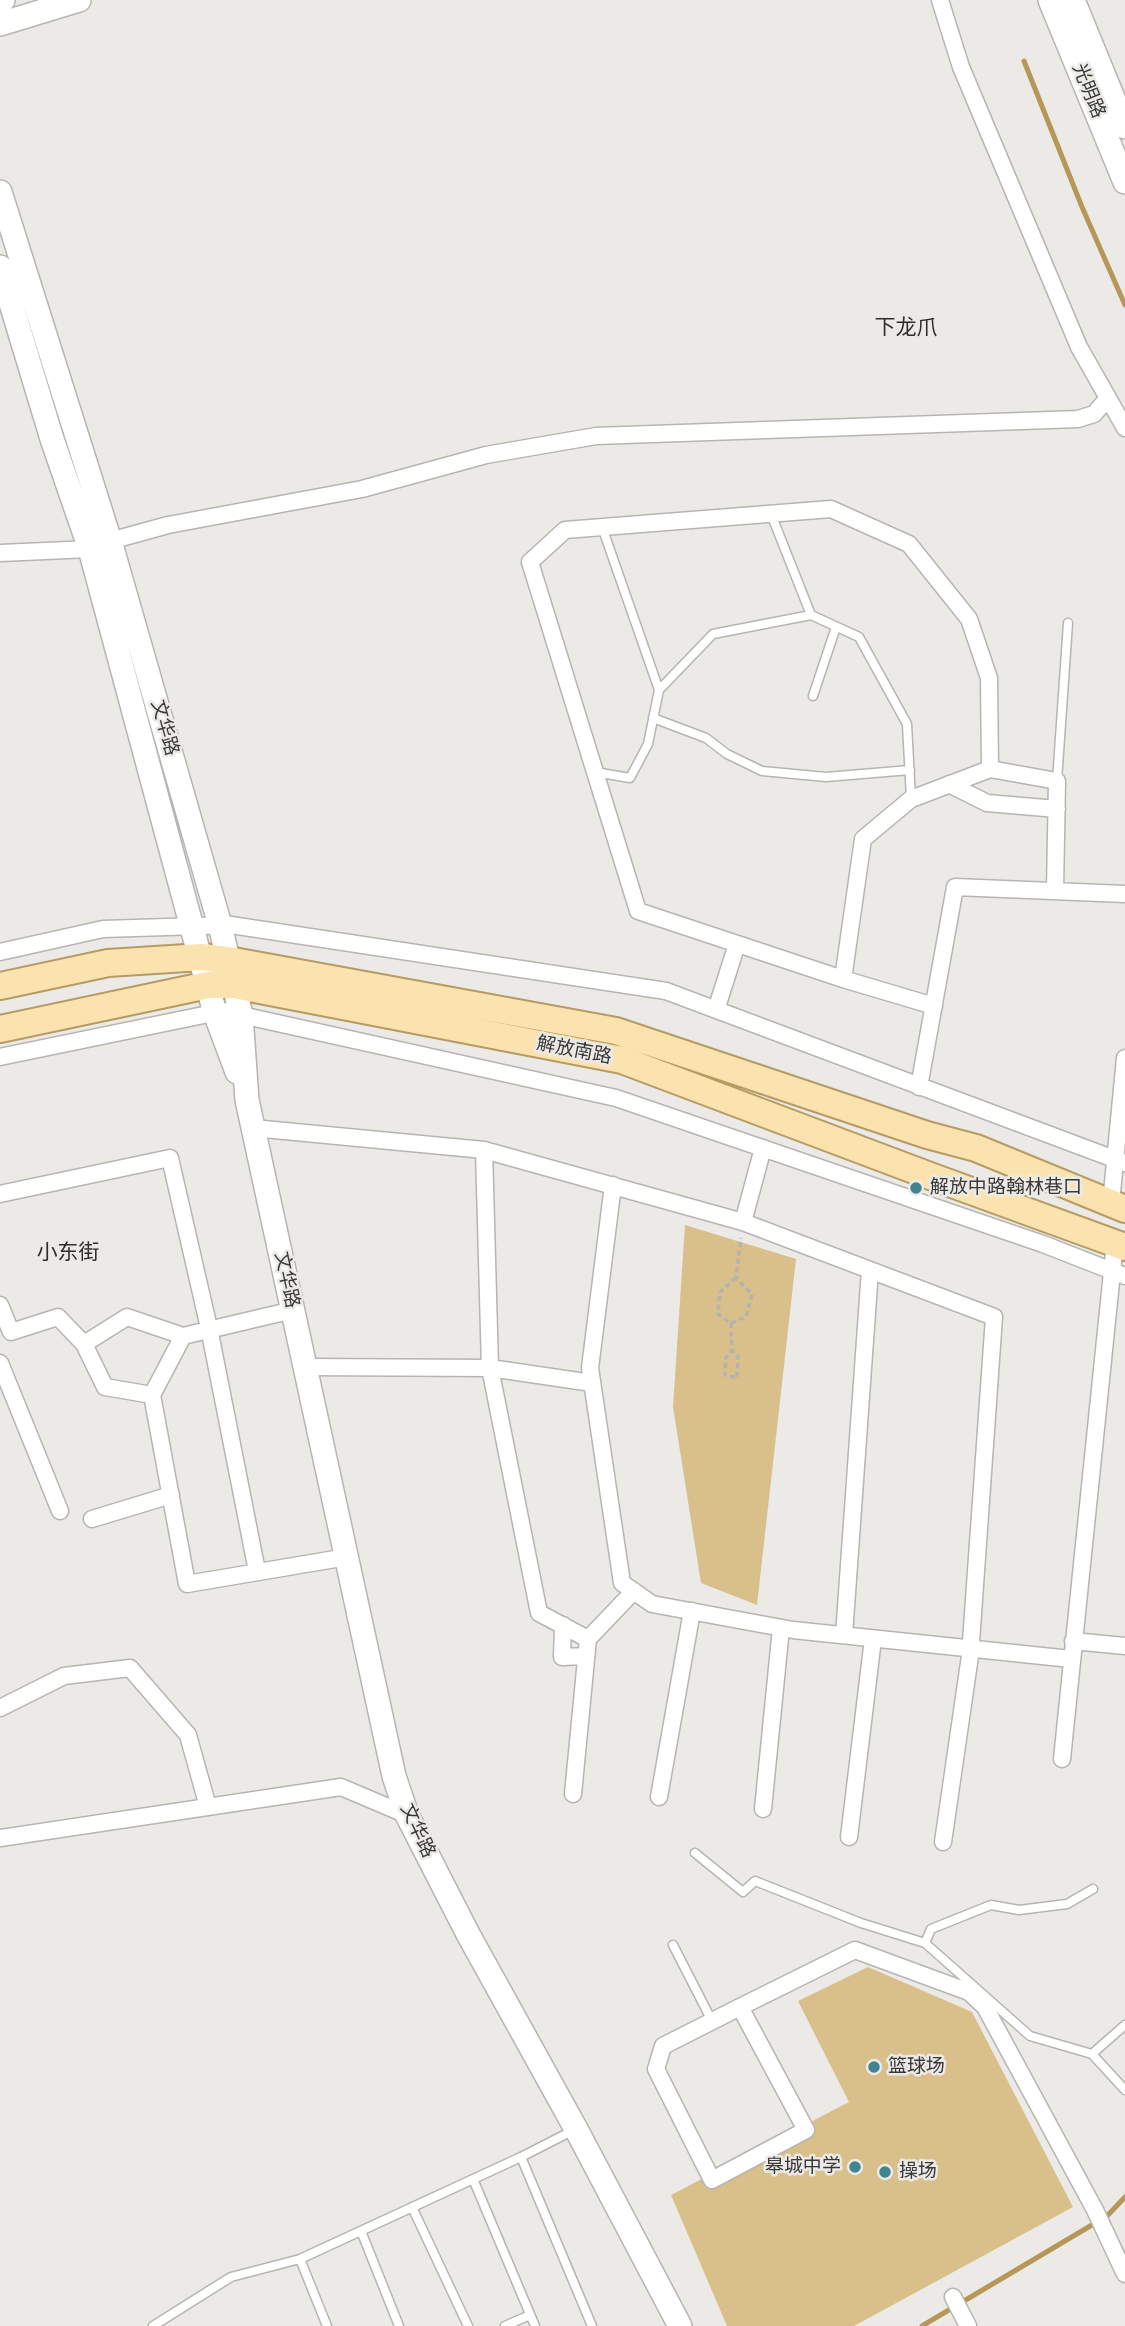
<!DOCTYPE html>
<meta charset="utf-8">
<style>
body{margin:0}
canvas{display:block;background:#eceae6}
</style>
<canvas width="1125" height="2326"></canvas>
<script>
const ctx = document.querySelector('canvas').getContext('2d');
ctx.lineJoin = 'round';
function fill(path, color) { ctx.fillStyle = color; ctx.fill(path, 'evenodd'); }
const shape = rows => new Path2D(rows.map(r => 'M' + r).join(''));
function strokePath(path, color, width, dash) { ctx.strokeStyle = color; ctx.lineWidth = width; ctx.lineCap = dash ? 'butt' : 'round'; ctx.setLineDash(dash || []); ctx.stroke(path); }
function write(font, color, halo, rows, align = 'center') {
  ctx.font = font + ' "DejaVu Sans","Noto Sans SC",sans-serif'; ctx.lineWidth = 5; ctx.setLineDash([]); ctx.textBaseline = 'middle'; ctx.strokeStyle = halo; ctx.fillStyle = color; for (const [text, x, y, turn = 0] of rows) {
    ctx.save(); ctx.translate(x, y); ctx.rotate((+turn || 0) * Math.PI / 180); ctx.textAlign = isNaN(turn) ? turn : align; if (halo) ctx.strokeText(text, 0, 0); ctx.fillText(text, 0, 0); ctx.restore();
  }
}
fill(shape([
 [685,1225,796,1259,757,1605,701,1583,673,1407],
 [868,1967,972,2012,1073,2207,854,2326,727,2326,671,2195,849,2102,798,2001]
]), '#d9bf89');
strokePath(shape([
 [1024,61,1082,207,1125,305],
 [922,2326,1107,2216,1125,2197]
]), '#b69757', 5);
const lane = shape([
 [771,514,811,615],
 [602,527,659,690],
 [813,696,836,627],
 [653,718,706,738,727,754,762,771,826,777,910,770],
 [595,772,630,778,648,744,659,690,713,634,811,615,859,637,907,724,911,799],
 [1057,781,1068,623],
 [695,1853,743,1892,755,1881,861,1923,925,1943,1030,2036,1092,2054,1125,2025],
 [925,1943,931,1929,991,1905,1019,1910,1067,1904,1093,1889],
 [673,1945,712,2021],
 [1092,2054,1125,2090],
 [521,2157,592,2326],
 [473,2179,535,2326],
 [412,2207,468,2326],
 [361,2231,399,2326],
 [300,2259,327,2326],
 [153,2326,231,2277,300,2259,521,2157,574,2130],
 [505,2326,530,2315]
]);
const street = shape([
 [940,0,961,67,1079,347,1125,428],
 [0,553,90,549,110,541,168,525,362,489,486,455,596,436,1078,419,1094,414,1108,398],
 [949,784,987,803,1057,809],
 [0,952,103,929,231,925,666,991,1125,1163],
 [843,979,638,911,530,562,565,530,831,509,909,544,969,619,989,678,990,769],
 [934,1006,843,979,863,839,911,799,990,769,1057,781,1055,891],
 [716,1010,737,944],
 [0,1057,223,1011,616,1098,1043,1244,1125,1276],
 [919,1087,955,887,1125,894],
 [253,1128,484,1150,743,1222,994,1317,970,1656,943,1842],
 [484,1150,490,1368,539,1613,588,1639,573,1794],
 [613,1185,590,1368,622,1583,652,1604,793,1630,1071,1659],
 [0,1194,170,1158,209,1328,257,1571],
 [1111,1203,1125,1058],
 [743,1222,763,1148],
 [0,1305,11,1332,58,1317,84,1344,127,1317,183,1336,293,1310],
 [183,1336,152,1395,187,1584,347,1557],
 [84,1344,105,1387,152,1395],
 [0,1363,60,1511],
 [305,1367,490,1368,592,1383],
 [92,1519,171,1495],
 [563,1625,562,1657,586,1656],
 [844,1635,870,1270],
 [588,1639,634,1591],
 [1073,1641,1125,1646],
 [0,1708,64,1676,130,1668,188,1735,208,1807],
 [1062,1759,1115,1243],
 [659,1797,692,1611],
 [763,1809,781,1628],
 [849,1837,873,1639],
 [0,1838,341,1787,407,1815],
 [740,2007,806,2130,712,2180,656,2069,663,2046,740,2007,855,1950,969,1992,985,2007,1095,2210,1125,2274],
 [953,2297,968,2326]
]);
const secondary = shape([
 [1050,0,1125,182],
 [1073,0,1125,127],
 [0,1,3,0],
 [0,24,79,0],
 [0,192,110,541,220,925,241,1015,247,1100,394,1776,407,1815,468,1934,576,2129,680,2326],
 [0,267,52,439,90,549,215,1013,237,1072]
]);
const primary = shape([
 [0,986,108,963,202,957,228,960,616,1031,927,1135,976,1148,1125,1209],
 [0,1029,208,985,234,985,622,1060,930,1176,1125,1247]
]);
strokePath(lane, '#b7b5b1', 11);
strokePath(street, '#b7b5b1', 19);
strokePath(secondary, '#b7b5b1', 26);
strokePath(primary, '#b69b63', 30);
strokePath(shape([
 [736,1278,720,1292,718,1314,731,1323,746,1317,752,1294,736,1278,741,1238],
 [731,1323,732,1350,738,1357,737,1378,725,1375,726,1358,732,1350]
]), '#b5b3b0', 3.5, [5, 3.5]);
strokePath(lane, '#fff', 8);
strokePath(street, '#fff', 16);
strokePath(secondary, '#fff', 23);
strokePath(primary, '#fbe3b0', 26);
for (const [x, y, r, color] of [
 [916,1188,7,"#3f8590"],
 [874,2067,7,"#3f8590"],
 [855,2167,7,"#3f8590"],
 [885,2172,7,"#3f8590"]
]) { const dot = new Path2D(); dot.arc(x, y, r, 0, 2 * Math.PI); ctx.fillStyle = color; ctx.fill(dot); strokePath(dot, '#eceae6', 2.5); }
write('19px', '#393937', '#eceae6', [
 ["光明路",1088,91,68],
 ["文华路",164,728,74],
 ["解放南路",574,1051,11],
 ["文华路",286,1280,78],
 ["文华路",417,1831,65]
]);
write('19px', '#393937', '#eceae6', [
 ["解放中路翰林巷口",930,1188],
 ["篮球场",888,2067],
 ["皋城中学",841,2167,"right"],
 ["操场",899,2172]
], 'left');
write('21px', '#2e2d2a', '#eceae6', [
 ["下龙爪",906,329],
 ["小东街",68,1254]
]);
</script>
